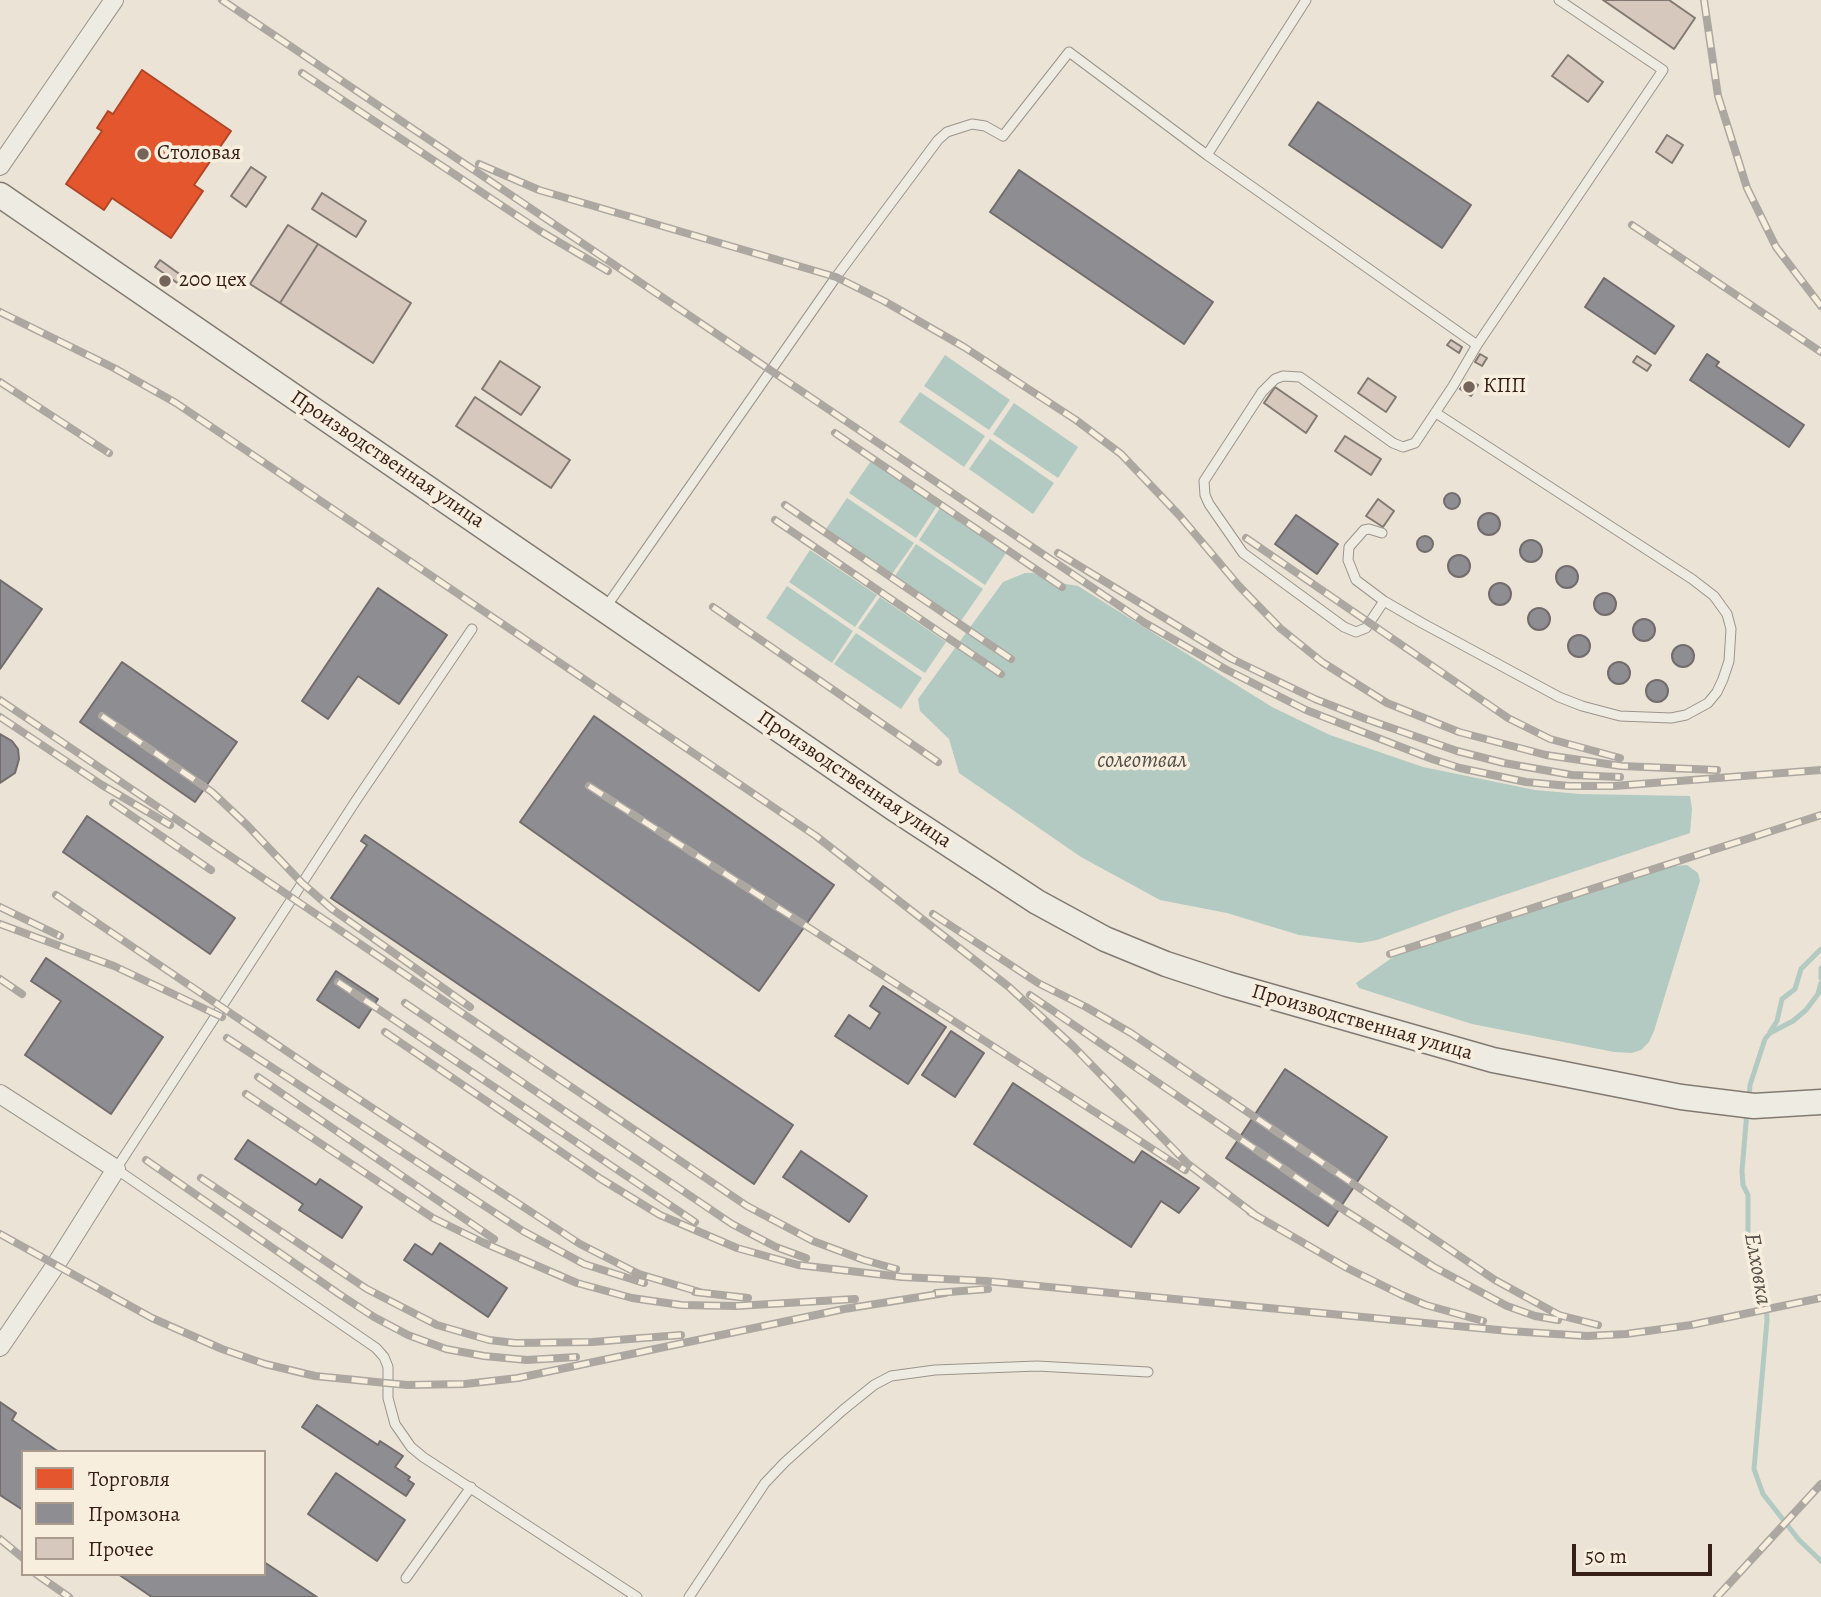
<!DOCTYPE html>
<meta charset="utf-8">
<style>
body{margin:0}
#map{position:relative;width:1821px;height:1597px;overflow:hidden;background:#ebe3d5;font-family:Alegreya,serif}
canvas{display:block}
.legend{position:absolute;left:21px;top:1450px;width:245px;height:126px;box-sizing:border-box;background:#f7eede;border:2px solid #aa9b8e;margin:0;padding:9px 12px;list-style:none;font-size:21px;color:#361f17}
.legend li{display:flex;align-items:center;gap:14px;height:35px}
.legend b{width:35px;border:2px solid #aa9b8e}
.scale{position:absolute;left:1572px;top:1544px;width:140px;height:32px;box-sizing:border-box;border:4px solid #361f17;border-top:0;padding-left:9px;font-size:21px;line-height:24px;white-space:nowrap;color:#361f17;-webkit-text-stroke:5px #f7eede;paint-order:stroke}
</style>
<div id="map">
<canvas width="1821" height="1597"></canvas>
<ul class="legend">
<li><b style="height:19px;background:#e4572e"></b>Торговля</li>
<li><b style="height:19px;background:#8d8d92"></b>Промзона</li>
<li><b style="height:19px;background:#d6c8bd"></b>Прочее</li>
</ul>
<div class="scale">50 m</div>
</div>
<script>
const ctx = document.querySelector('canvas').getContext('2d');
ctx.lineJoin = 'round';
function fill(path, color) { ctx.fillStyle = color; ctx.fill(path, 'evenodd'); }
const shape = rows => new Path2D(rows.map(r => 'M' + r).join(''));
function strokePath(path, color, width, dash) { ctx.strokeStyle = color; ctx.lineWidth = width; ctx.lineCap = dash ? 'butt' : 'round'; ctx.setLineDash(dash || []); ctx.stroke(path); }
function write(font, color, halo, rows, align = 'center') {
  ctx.font = font + ' Alegreya,serif'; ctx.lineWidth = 7; ctx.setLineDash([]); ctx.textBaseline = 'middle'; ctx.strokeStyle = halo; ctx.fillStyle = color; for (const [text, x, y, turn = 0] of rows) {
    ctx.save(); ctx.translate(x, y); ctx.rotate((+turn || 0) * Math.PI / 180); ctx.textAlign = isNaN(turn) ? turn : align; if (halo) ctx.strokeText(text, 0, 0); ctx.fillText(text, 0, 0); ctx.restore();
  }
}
fill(shape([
 [945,355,1010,400,989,430,924,386],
 [920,392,985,436,964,467,899,422],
 [1014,403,1078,447,1058,478,993,434],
 [990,439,1054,483,1033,514,969,469],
 [871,461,937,506,916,538,849,493],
 [847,498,914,543,892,574,826,529],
 [940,508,1006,553,985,585,919,540],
 [916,544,983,589,961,621,895,576],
 [810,550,877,595,855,627,789,582],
 [1025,573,1033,573,1060,583,1078,586,1272,707,1330,735,1423,767,1535,790,1580,794,1690,796,1692,809,1690,833,1453,912,1377,940,1360,943,1299,935,1227,913,1160,900,1081,857,959,773,949,739,920,711,918,699,1003,582],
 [787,586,853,631,832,663,766,618],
 [880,597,946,642,925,673,858,628],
 [856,633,922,678,901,709,834,664],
 [1687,865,1698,873,1700,881,1654,1031,1649,1042,1641,1050,1632,1053,1614,1052,1472,1024,1359,988,1356,983,1396,955,1674,866]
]), '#b3cac2');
const shops = shape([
 [142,70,231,131,194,185,203,191,171,238,112,198,104,210,66,184,102,131,97,128,108,111,113,114,142,70]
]);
fill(shops, '#e4572e');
strokePath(shops, '#b04627', 2);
const industry = shape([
 [1318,102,1471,205,1442,248,1289,145,1318,102],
 [1019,170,1213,302,1184,344,990,212,1019,170],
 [1604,278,1674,326,1655,354,1585,307,1604,278],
 [1707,354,1719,362,1716,366,1804,425,1789,447,1690,380,1707,354],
 '1444 501a8 8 0 1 1 16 0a8 8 0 1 1-16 0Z',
 '1478 524a11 11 0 1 1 22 0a11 11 0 1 1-22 0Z',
 [1296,515,1338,544,1317,574,1275,544,1296,515],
 '1417 544a8 8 0 1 1 16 0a8 8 0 1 1-16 0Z',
 '1520 551a11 11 0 1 1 22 0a11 11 0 1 1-22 0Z',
 '1448 566a11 11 0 1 1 22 0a11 11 0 1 1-22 0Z',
 '1556 577a11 11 0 1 1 22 0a11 11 0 1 1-22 0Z',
 [0,580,42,609,0,669,0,580],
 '1489 594a11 11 0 1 1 22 0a11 11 0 1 1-22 0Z',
 [378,588,447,635,399,704,358,676,328,719,302,701,378,588],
 '1594 604a11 11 0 1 1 22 0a11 11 0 1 1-22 0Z',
 '1528 619a11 11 0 1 1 22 0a11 11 0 1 1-22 0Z',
 '1633 630a11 11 0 1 1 22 0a11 11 0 1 1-22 0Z',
 '1568 646a11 11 0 1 1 22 0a11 11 0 1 1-22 0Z',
 '1672 656a11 11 0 1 1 22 0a11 11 0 1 1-22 0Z',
 '1608 673a11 11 0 1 1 22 0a11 11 0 1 1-22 0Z',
 [122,662,237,742,195,802,80,722,122,662],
 '1646 691a11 11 0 1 1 22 0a11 11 0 1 1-22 0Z',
 [594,716,834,885,759,991,520,822,594,716],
 [0,734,12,741,18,749,19,759,15,773,0,783,0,734],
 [87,816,235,918,210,954,63,852,87,816],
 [365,835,793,1125,754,1184,331,898,367,845,361,841,365,835],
 [46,958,163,1037,111,1114,25,1055,61,1001,31,981,46,958],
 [336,971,378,999,359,1028,317,1000,336,971],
 [883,986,946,1027,908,1084,835,1036,849,1015,870,1029,880,1013,870,1006,883,986],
 [951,1031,984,1053,955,1097,922,1075,951,1031],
 [1285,1069,1387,1137,1328,1226,1226,1158,1285,1069],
 [1013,1083,1134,1163,1142,1151,1199,1188,1179,1213,1161,1201,1131,1247,974,1144,1013,1083],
 [248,1140,316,1185,320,1179,362,1207,342,1238,299,1210,303,1204,235,1159,248,1140],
 [801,1151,867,1196,849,1222,783,1177,801,1151],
 [440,1243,507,1288,488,1317,404,1260,415,1244,432,1255,440,1243],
 [0,1402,16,1413,12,1420,59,1452,23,1452,23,1510,0,1495,0,1402],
 [317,1405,378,1445,380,1441,403,1456,395,1467,410,1477,408,1480,414,1484,406,1496,302,1427,317,1405],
 [336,1473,405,1520,377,1561,308,1514,336,1473],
 [264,1562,317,1597,152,1597,118,1574,264,1574,264,1562]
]);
fill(industry, '#8d8d92');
strokePath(industry, '#736c6d', 2);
strokePath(shape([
 [1821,968,1821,978],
 [1770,1032,1777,1021,1782,999,1795,989,1801,969,1821,949],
 [1749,1098,1750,1085,1765,1039,1770,1033,1793,1021,1806,1010,1818,994,1821,983],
 [1747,1111,1742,1171,1743,1185,1748,1195,1748,1234,1765,1286,1767,1320,1754,1469,1763,1494,1799,1540,1821,1561]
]), '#b3cac2', 5);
const building = shape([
 [1603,0,1669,0,1695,18,1674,49,1603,0],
 [1568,55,1603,82,1588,102,1552,76,1568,55],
 [1667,135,1683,145,1672,163,1656,152,1667,135],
 [251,167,266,177,246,207,231,196,251,167],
 [322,193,366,221,356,237,312,209,322,193],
 [288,225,318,244,280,303,250,284,288,225],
 [318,244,411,303,373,363,280,303,318,244],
 [160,260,185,278,180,285,155,267,160,260],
 [1451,340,1462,347,1459,353,1447,345,1451,340],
 [1480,354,1487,358,1482,366,1475,362,1480,354],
 [1637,356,1651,365,1647,371,1633,362,1637,356],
 [500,361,540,387,521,415,482,389,500,361],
 [1368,378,1396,397,1386,412,1358,393,1368,378],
 [1466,380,1478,385,1471,396,1460,389,1466,380],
 [1275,387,1317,416,1306,433,1264,403,1275,387],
 [475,397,570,460,551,488,456,426,475,397],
 [1345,436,1381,459,1371,475,1335,451,1345,436],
 [1378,499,1394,511,1383,527,1366,516,1378,499]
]);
fill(building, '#d6c8bd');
strokePath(building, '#827a72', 2);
const service = shape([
 [1207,155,1306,0],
 [1382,533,1369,529,1364,530,1349,547,1348,560,1356,580,1384,601,1422,623,1559,697,1582,706,1620,716,1671,718,1686,715,1708,703,1717,692,1723,679,1729,661,1731,629,1727,614,1714,596,1692,579,1436,413],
 [1384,601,1366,628,1356,632,1344,627,1243,553,1209,504,1205,495,1204,481,1262,392,1275,379,1283,376,1300,377,1393,443,1403,447,1415,443,1453,386,1477,345,1663,70,1559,0],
 [606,607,836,277,938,140,947,132,972,124,985,126,1003,136,1069,52,1207,155,1477,345],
 [472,629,357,799,116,1169,376,1348,384,1357,388,1367,388,1398,395,1424,411,1447,423,1457,637,1597],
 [406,1578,471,1487],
 [689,1597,765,1483,785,1462,843,1410,874,1385,891,1376,935,1370,1037,1366,1148,1372]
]);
const minor = shape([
 [0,166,114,0],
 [0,1094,116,1169,55,1266,0,1347]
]);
const secondary = shape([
 [0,195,895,809,1037,902,1105,939,1166,964,1227,984,1493,1060,1681,1097,1754,1106,1821,1102]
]);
strokePath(service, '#9b948b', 11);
strokePath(minor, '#9b948b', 20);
strokePath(secondary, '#827a72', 27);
strokePath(service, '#eeebe3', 9);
strokePath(minor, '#eeebe3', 18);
strokePath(secondary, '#eeebe3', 24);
const rail = shape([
 [222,0,1145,623,1227,670,1306,710,1432,759,1460,768,1526,782,1569,786,1614,786,1821,770],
 [1704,0,1718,96,1747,188,1776,247,1821,306],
 [302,73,540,231,608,271],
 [479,164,539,190,836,277,884,301,964,347,1076,420,1121,454,1179,515,1239,586,1280,628,1322,662,1387,703,1459,732,1546,755,1621,766,1717,770],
 [1632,225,1821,352],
 [0,312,114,368,176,403,816,836,1009,987,1073,1046,1188,1164,1258,1217],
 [0,382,109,453],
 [835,433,1062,587],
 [785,505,1011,659],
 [775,520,1001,674],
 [1246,538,1508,718,1550,739,1620,758],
 [1058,553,1232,659,1315,699,1366,719,1457,751,1504,763,1572,775,1620,777],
 [713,607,938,762],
 [0,700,747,1206,813,1241,864,1260,896,1269],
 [102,716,212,792,247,825,302,883,332,909,470,1007],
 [0,717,102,785,170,825],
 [589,786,1185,1170],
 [113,803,211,870],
 [56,895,316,1071,580,1244,639,1274,703,1293],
 [0,907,60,936],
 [933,914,1038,983,1086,1007,1131,1033,1495,1280,1559,1315,1598,1325],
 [0,924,114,966,222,1017],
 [1390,954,1821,815],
 [0,979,22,994],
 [338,982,695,1222],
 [1030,995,1344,1210,1434,1267,1507,1306,1535,1316,1558,1320],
 [405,1003,732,1224,776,1247,806,1258],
 [385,1032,601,1179,660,1215,737,1248,798,1265,902,1277,986,1281,1509,1331,1587,1336,1626,1334,1691,1325,1821,1298],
 [227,1038,523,1231,584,1264,644,1283],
 [258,1077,494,1239],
 [246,1094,433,1218,482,1242,577,1283,632,1298,681,1305,736,1306,855,1299],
 [146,1160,339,1294,374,1317,408,1335,446,1349,484,1356,527,1360,576,1357],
 [201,1178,367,1289,437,1325,489,1340,515,1343,592,1342,681,1335],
 [1250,1212,1347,1268,1402,1295,1426,1305,1483,1321],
 [0,1234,152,1318,222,1349,265,1364,315,1376,407,1385,465,1384,518,1378,844,1309,945,1293],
 [695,1292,748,1298],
 [936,1293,988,1289],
 [0,1539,23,1558],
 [36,1574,69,1597],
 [1717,1597,1821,1484]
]);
strokePath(rail, '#aca7a0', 8);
strokePath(rail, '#f7eede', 5, [16]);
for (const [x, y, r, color] of [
 [143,154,7,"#75645a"],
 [165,281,7,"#75645a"],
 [1469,387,7,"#75645a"]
]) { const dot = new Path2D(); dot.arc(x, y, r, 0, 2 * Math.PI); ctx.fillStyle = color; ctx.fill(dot); strokePath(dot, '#f7eede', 2.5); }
write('21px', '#361f17', '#f7eede', [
 ["Cтоловая",157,154],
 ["200 цех",179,281],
 ["КПП",1483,387]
], 'left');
write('21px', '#361f17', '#f7eede', [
 ["Производственная улица",387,460,34],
 ["Производственная улица",854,780,34],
 ["Производственная улица",1362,1023,16]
]);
write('italic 23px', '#544f48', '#f7eede', [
 ["солеотвал",1142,761],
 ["Елховка",1757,1269,80]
]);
</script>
